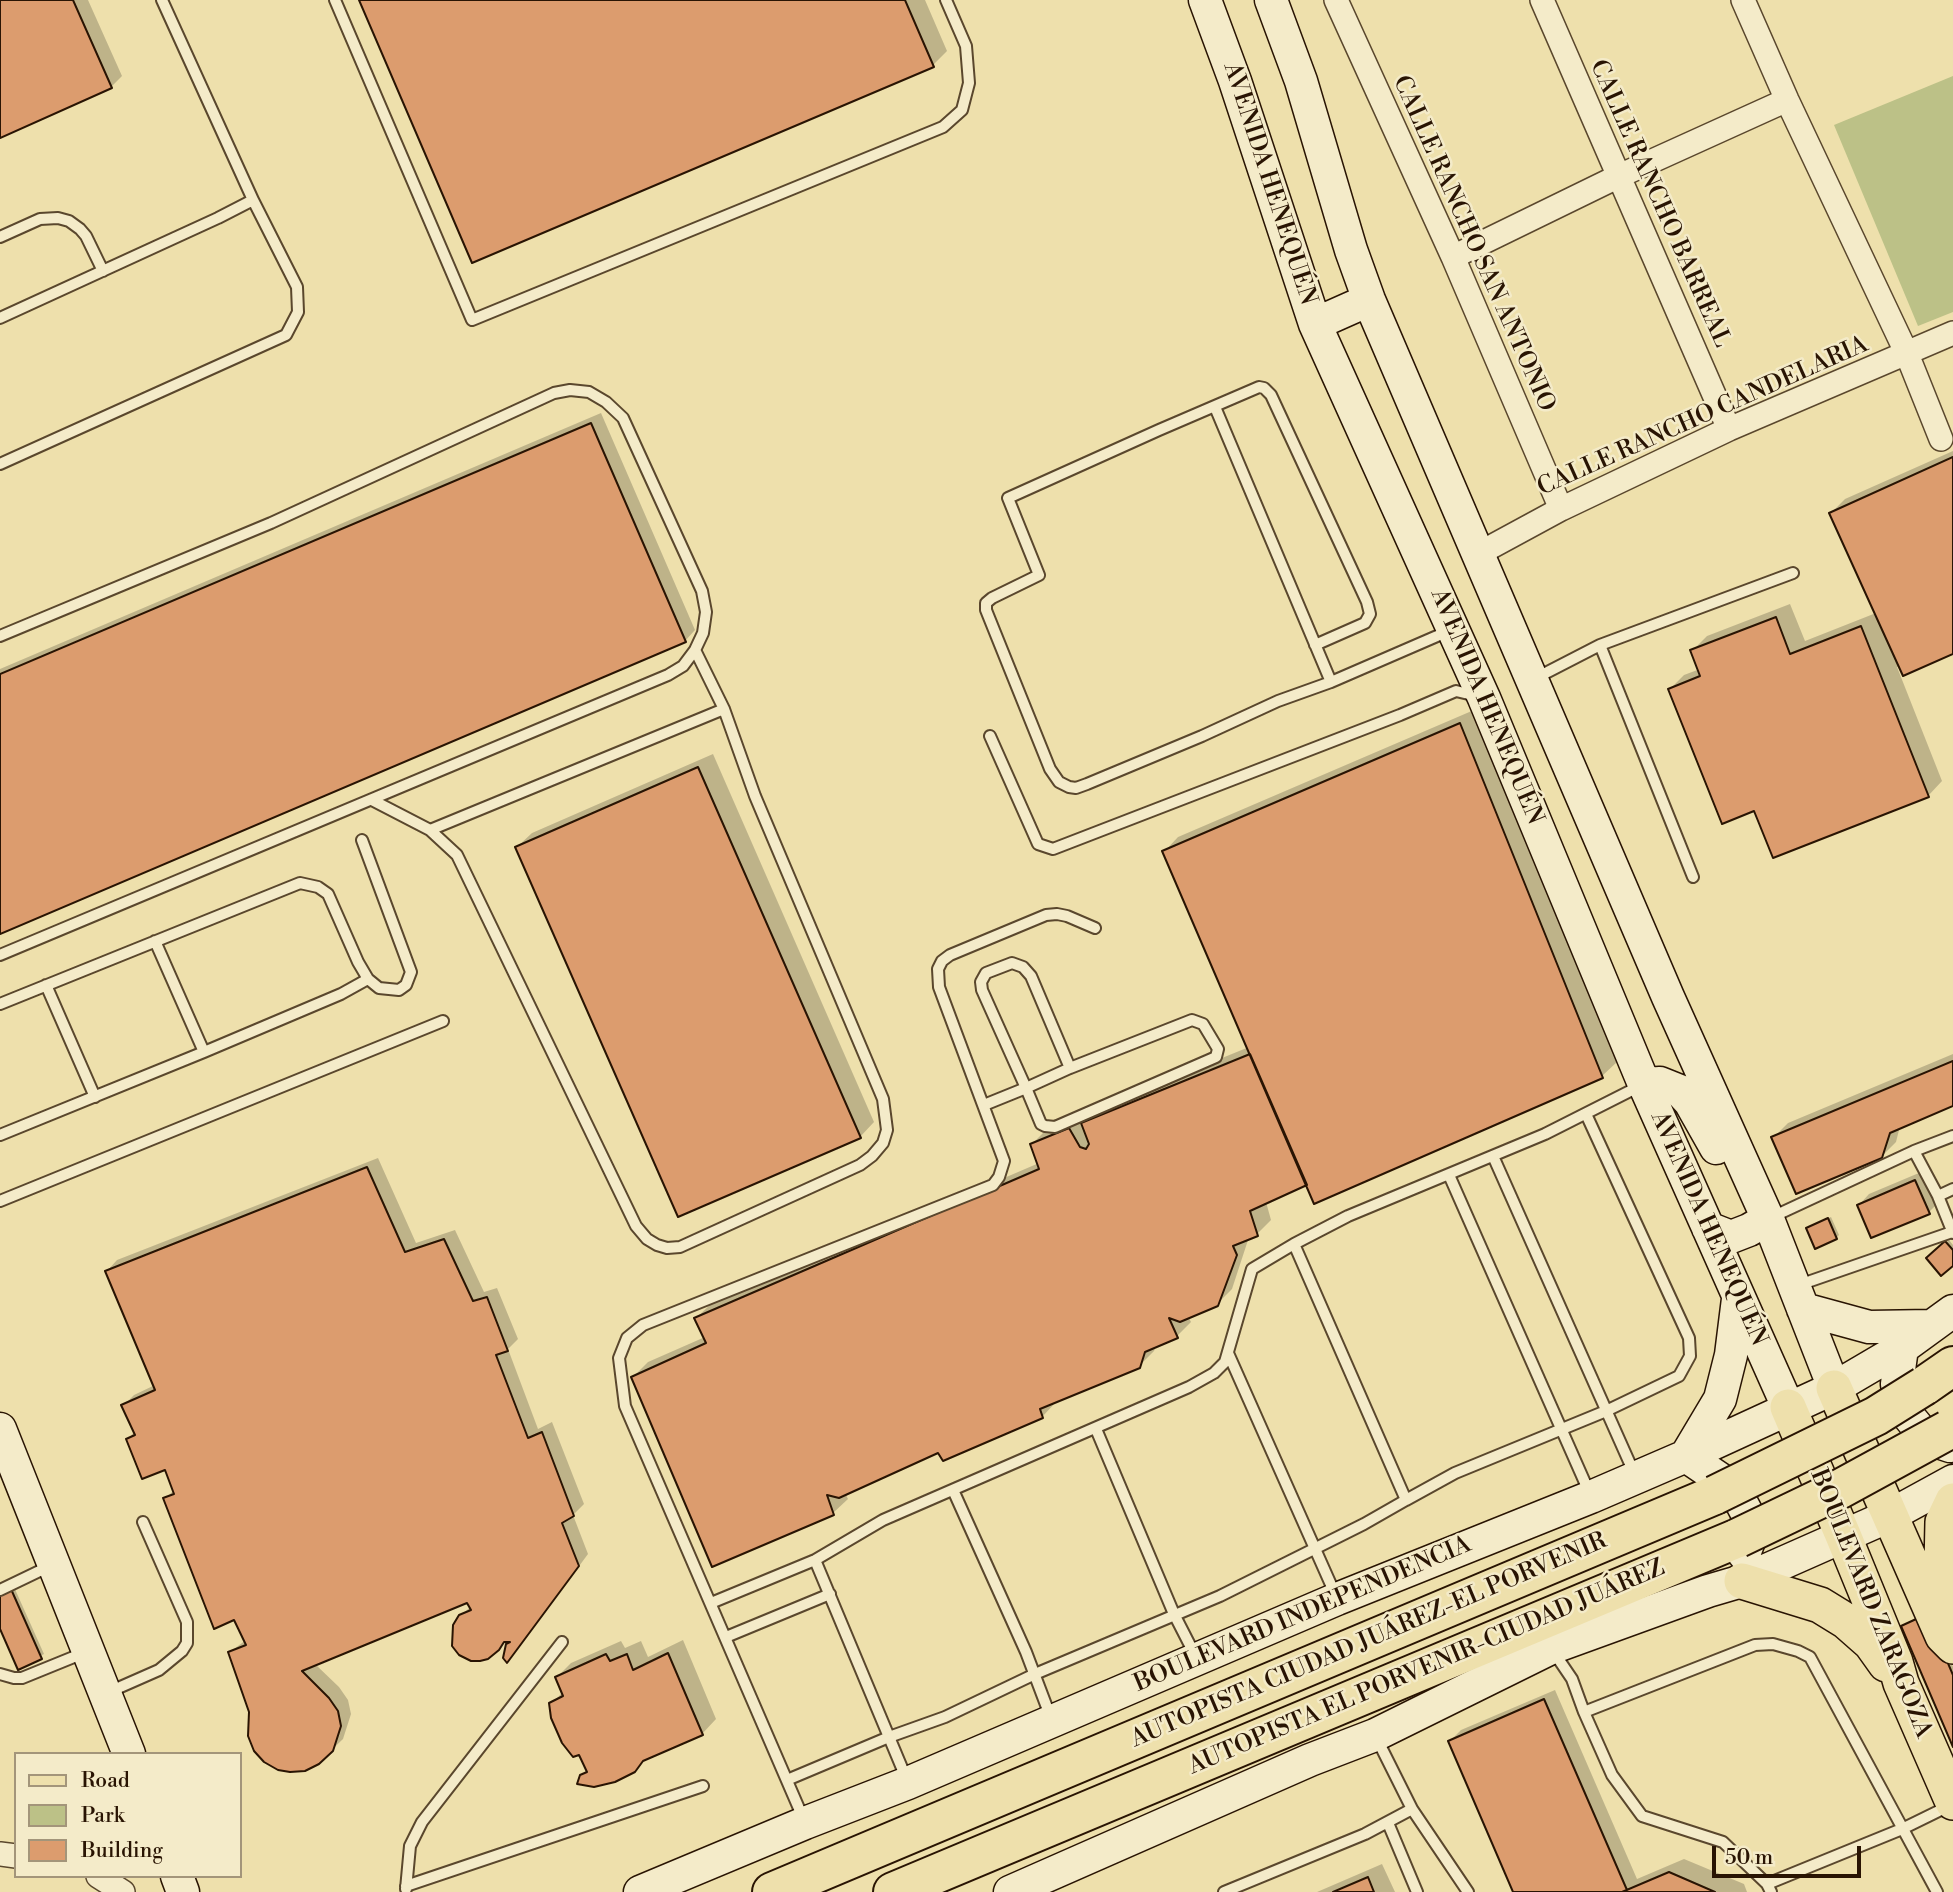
<!DOCTYPE html>
<meta charset="utf-8">
<style>
body{margin:0}
#map{position:relative;width:1953px;height:1892px;overflow:hidden;background:#eee0ac;font-family:"Libre Bodoni",serif}
canvas{display:block}
.legend{position:absolute;left:14px;top:1752px;width:228px;height:126px;box-sizing:border-box;background:#f4ebc9;border:2px solid #a3957a;margin:0;padding:9px 12px;list-style:none;font-size:21px;color:#291403}
.legend li{display:flex;align-items:center;gap:14px;height:35px}
.legend b{width:35px;border:2px solid #a3957a}
.scale{position:absolute;left:1712px;top:1846px;width:149px;height:32px;box-sizing:border-box;border:4px solid #291403;border-top:0;padding-left:9px;font-size:21px;line-height:24px;white-space:nowrap;color:#291403;-webkit-text-stroke:5px #f4ebc9;paint-order:stroke}
</style>
<div id="map">
<canvas width="1953" height="1892"></canvas>
<ul class="legend">
<li><b style="height:9px;background:#eee0ac"></b>Road</li>
<li><b style="height:19px;background:#bcc187"></b>Park</li>
<li><b style="height:19px;background:#dc9c6e"></b>Building</li>
</ul>
<div class="scale">50 m</div>
</div>
<script>
const ctx = document.querySelector('canvas').getContext('2d');
ctx.lineJoin = 'round';
function fill(path, color) { ctx.fillStyle = color; ctx.fill(path, 'evenodd'); }
const shape = rows => new Path2D(rows.map(r => 'M' + r).join(''));
function strokePath(path, color, width, dash) { ctx.strokeStyle = color; ctx.lineWidth = width; ctx.lineCap = dash ? 'butt' : 'round'; ctx.setLineDash(dash || []); ctx.stroke(path); }
function write(font, color, halo, rows, align = 'center') {
  ctx.font = font + ' "Libre Bodoni",serif'; ctx.lineWidth = 5; ctx.setLineDash([]); ctx.textBaseline = 'middle'; ctx.strokeStyle = halo; ctx.fillStyle = color; for (const [text, x, y, turn = 0] of rows) {
    ctx.save(); ctx.translate(x, y); ctx.rotate((+turn || 0) * Math.PI / 180); ctx.textAlign = isNaN(turn) ? turn : align; if (halo) ctx.strokeText(text, 0, 0); ctx.fillText(text, 0, 0); ctx.restore();
  }
}
fill(shape([
 [1953,76,1953,312,1918,326,1834,125]
]), '#bcc187');
fill(shape([
 [0,0,88,0,122,76,111,87,0,136],
 [361,0,925,0,947,51,933,65],
 [601,413,695,630,685,641,0,932,0,669],
 [1953,451,1953,652,1897,667,1942,781,1928,796,1755,809,1670,689,1684,675,1700,669,1692,651,1707,636,1790,604,1805,641,1876,613,1831,513,1845,499],
 [1474,710,1617,1062,1602,1076,1315,1201,1307,1183,1266,1202,1271,1220,1257,1234,1249,1237,1232,1289,1217,1304,1188,1316,1191,1322,1177,1336,1156,1346,1154,1351,1139,1366,1056,1402,1042,1417,938,1450,845,1493,848,1499,833,1513,633,1377,648,1362,705,1337,696,1318,711,1304,1039,1163,1032,1144,1046,1130,1084,1114,1087,1119,1097,1109,1249,1047,1164,852,1178,837],
 [713,754,874,1122,860,1137,517,847,532,833],
 [1953,1054,1953,1104,1900,1126,1896,1142,1881,1157,1773,1138,1788,1123],
 [378,1158,416,1243,455,1230,484,1292,497,1288,518,1339,508,1349,538,1429,552,1422,584,1504,573,1515,588,1554,517,1650,507,1660,513,1641,507,1640,498,1649,461,1616,471,1606,468,1600,315,1664,339,1687,348,1700,351,1714,343,1739,318,1763,250,1712,230,1652,246,1640,165,1499,174,1490,166,1468,128,1439,135,1431,123,1406,134,1395,155,1385,107,1271,117,1260],
 [1926,1170,1939,1202,1929,1212,1859,1205,1869,1194],
 [1831,1217,1839,1235,1836,1238,1808,1228],
 [1949,1240,1953,1245,1953,1264,1928,1258],
 [14,1587,44,1654,19,1667,0,1625,0,1593],
 [1930,1613,1953,1667,1953,1743,1903,1626],
 [683,1640,716,1719,702,1734,647,1757,634,1770,582,1776,587,1770,551,1704,563,1692,557,1677,571,1663,621,1641,625,1648,641,1641,648,1657],
 [1555,1690,1637,1879,1684,1859,1744,1884,1747,1892,1515,1892,1450,1741,1461,1730],
 [1382,1864,1395,1892,1317,1892]
]), '#0003');
const building = shape([
 [0,0,73,0,112,88,0,138,0,0],
 [359,0,905,0,934,67,472,263,359,0],
 [591,423,686,642,0,934,0,674,591,423],
 [1953,457,1953,654,1903,676,1829,513,1953,457],
 [1776,617,1790,654,1861,626,1929,797,1773,858,1754,811,1722,824,1668,689,1700,676,1690,650,1776,617],
 [1460,723,1603,1078,1314,1204,1162,851,1460,723],
 [698,767,861,1138,678,1217,515,847,698,767],
 [1250,1054,1307,1185,1250,1211,1258,1236,1233,1246,1237,1255,1218,1306,1180,1322,1169,1318,1178,1338,1145,1352,1140,1368,1040,1409,1043,1418,943,1461,938,1453,839,1498,827,1495,834,1515,712,1567,631,1377,706,1343,694,1318,1039,1169,1030,1144,1069,1128,1080,1147,1086,1149,1089,1144,1081,1123,1250,1054],
 [1953,1061,1953,1106,1890,1133,1882,1158,1796,1194,1771,1137,1953,1061],
 [367,1167,405,1252,444,1239,473,1301,487,1297,508,1351,496,1355,528,1438,542,1432,574,1516,562,1523,579,1566,507,1663,503,1658,506,1644,510,1642,504,1642,499,1650,488,1659,480,1661,471,1661,459,1655,452,1646,453,1625,459,1615,471,1610,467,1603,302,1671,329,1698,338,1711,341,1726,333,1751,319,1764,305,1771,290,1772,278,1770,264,1762,254,1751,248,1736,249,1712,228,1652,246,1645,234,1620,214,1629,163,1498,174,1494,165,1470,142,1479,126,1439,135,1435,121,1405,155,1390,105,1271,367,1167],
 [1915,1180,1930,1214,1871,1238,1857,1205,1915,1180],
 [1828,1218,1837,1239,1815,1249,1806,1228,1828,1218],
 [1945,1241,1953,1250,1953,1266,1941,1276,1926,1258,1945,1241],
 [11,1589,42,1659,18,1670,0,1629,0,1594,11,1589],
 [1927,1614,1953,1675,1953,1747,1901,1626,1927,1614],
 [668,1653,703,1735,643,1761,635,1772,615,1782,594,1787,577,1784,580,1775,587,1772,579,1755,573,1757,562,1743,551,1718,549,1703,563,1696,555,1677,606,1654,610,1661,627,1654,633,1670,668,1653],
 [1544,1699,1627,1890,1622,1892,1513,1892,1448,1741,1544,1699],
 [1669,1872,1715,1892,1622,1892,1669,1872],
 [1368,1877,1374,1892,1333,1892,1368,1877]
]);
fill(building, '#dc9c6e');
strokePath(building, '#291403', 2);
const lane = shape([
 [335,0,472,320,943,127,962,110,969,83,966,46,946,0],
 [0,237,40,219,58,218,69,221,80,229,86,236,103,271],
 [0,318,218,218,253,200,162,0],
 [1215,407,1331,682],
 [0,464,286,335,298,312,297,287,253,200],
 [0,636,271,523,554,393,570,390,589,392,606,402,623,418,702,591,706,612,703,633,695,650,683,666,668,675,0,955],
 [1315,645,1365,623,1370,614,1367,602,1271,395,1264,388,1259,387,1159,430,1008,498,1039,575,992,598,986,603,986,610,1050,769,1059,782,1069,787,1076,788,1087,784,1202,736,1278,701,1331,682,1451,630],
 [1600,645,1693,877],
 [1534,679,1600,645,1793,573],
 [990,736,1038,844,1053,849,1400,715,1456,691,1477,696],
 [372,800,430,830,457,855,636,1226,647,1239,657,1245,667,1248,680,1247,860,1165,872,1156,883,1143,887,1130,883,1099,755,796,724,709,695,650],
 [430,830,724,709],
 [362,840,411,972,406,985,399,990,379,988,368,979],
 [155,941,204,1052],
 [46,985,95,1097],
 [0,1004,300,883,318,887,328,894,358,962,368,979,341,994,204,1052,0,1135],
 [984,1105,1026,1088,1070,1068,1192,1020,1203,1024,1218,1049,1216,1057,1055,1127,1045,1126,1041,1124,1026,1088,982,990,981,982,986,973,1012,963,1023,967,1031,976,1070,1068],
 [1914,1151,1938,1196,1953,1233],
 [1493,1156,1635,1475],
 [1449,1175,1590,1494],
 [1938,1196,1953,1189],
 [0,1201,443,1021],
 [1770,1218,1914,1151,1953,1136],
 [1294,1244,1406,1500,1455,1473,1606,1411,1679,1376,1690,1356,1689,1338,1586,1114],
 [1796,1286,1952,1232],
 [1228,1353,1336,1596],
 [1096,1429,1174,1614,1196,1657],
 [953,1490,1026,1652,1051,1718],
 [815,1560,907,1780],
 [0,1590,52,1565],
 [711,1603,815,1560,883,1520,1189,1387,1214,1373,1225,1362,1252,1269,1294,1244,1348,1216,1545,1134,1642,1085],
 [726,1637,830,1594],
 [1553,1651,1572,1679,1584,1712,1612,1775,1642,1816,1723,1842,1767,1884,1771,1892],
 [0,1674,14,1678,22,1678,86,1652],
 [109,1692,159,1670,182,1651,187,1643,187,1622,143,1522],
 [1584,1712,1755,1645,1773,1644,1798,1651,1810,1657,1937,1892],
 [787,1780,889,1737,945,1717,1035,1674,1220,1596,1364,1524,1406,1500],
 [1412,1809,1468,1892],
 [804,1820,625,1406,619,1358,627,1338,643,1325,993,1185,999,1177,1004,1161,939,987,938,969,942,961,950,955,1046,915,1057,914,1067,916,1095,928],
 [1388,1823,1417,1892],
 [1767,1884,1902,1829,1951,1805],
 [406,1886,703,1786],
 [406,1889,410,1846,422,1822,562,1642],
 [1224,1892,1365,1834,1412,1809,1376,1737]
]);
const street = shape([
 [1336,0,1453,257,1561,509],
 [1542,0,1729,429],
 [1743,0,1787,100,1907,354,1941,439],
 [1453,257,1617,177,1787,100],
 [1478,554,1561,509,1729,429,1953,333],
 [0,1854,16,1856],
 [98,1876,123,1892]
]);
const secondary = shape([
 [1205,0,1235,81,1315,324,1484,698,1644,1084,1788,1407],
 [1271,0,1301,81,1351,250,1369,300,1668,997,1768,1219,1834,1388],
 [1315,324,1369,300],
 [1644,1084,1660,1083,1680,1091,1690,1102,1716,1148],
 [1708,1228,1731,1237,1749,1230,1768,1219],
 [1738,1299,1731,1355,1720,1399,1686,1456,1720,1479,1740,1500,1750,1519,1749,1541,1744,1554],
 [1803,1309,1869,1327,1931,1326],
 [1902,1348,1897,1384,1899,1398,1906,1413,1920,1430,1935,1441,1950,1446],
 [0,1429,129,1754],
 [177,1876,183,1892],
 [640,1892,805,1823,908,1783,1337,1599,1591,1497,1686,1456,1834,1388,1902,1348,1953,1311],
 [1010,1892,1310,1760,1375,1735,1551,1648,1708,1591,1742,1581,1889,1516,1953,1481]
]);
const primary = shape([
 [1834,1388,1943,1636,1953,1646],
 [1788,1407,1843,1535,1895,1662,1901,1683,1953,1802],
 [1742,1581,1820,1605,1846,1621,1871,1643,1886,1664],
 [1947,1617,1942,1566,1943,1522,1953,1501]
]);
const highway = shape([
 [1924,1386,1953,1366],
 [772,1892,1715,1495],
 [893,1892,1738,1538]
]);
strokePath(lane, '#5a472d', 14);
strokePath(street, '#5a472d', 26);
strokePath(secondary, '#291403', 35);
strokePath(primary, '#291403', 38);
strokePath(highway, '#291403', 42);
strokePath(lane, '#f4ebc9', 10);
strokePath(street, '#f4ebc9', 23);
strokePath(secondary, '#f4ebc9', 32);
strokePath(primary, '#eee0ac', 35);
strokePath(highway, '#eee0ac', 38);
const highwayBridge = shape([
 [1715,1495,1876,1416,1924,1386],
 [1738,1538,1840,1489,1948,1430]
]);
strokePath(highwayBridge, '#291403', 42, []);
strokePath(highwayBridge, '#eee0ac', 38);
write('24px', '#291403', '#f4ebc9', [
 ["AVENIDA HENEQUÉN",1269,184,72],
 ["CALLE RANCHO BARREAL",1659,204,66],
 ["CALLE RANCHO SAN ANTONIO",1473,244,66],
 ["CALLE RANCHO CANDELARIA",1703,417,-24],
 ["AVENIDA HENEQUÉN",1486,707,67],
 ["AVENIDA HENEQUÉN",1708,1229,66],
 ["BOULEVARD ZARAGOZA",1870,1604,68],
 ["BOULEVARD INDEPENDENCIA",1303,1615,-23],
 ["AUTOPISTA CIUDAD JUÁREZ-EL PORVENIR",1369,1641,-23],
 ["AUTOPISTA EL PORVENIR-CIUDAD JUÁREZ",1427,1668,-23]
]);
</script>
